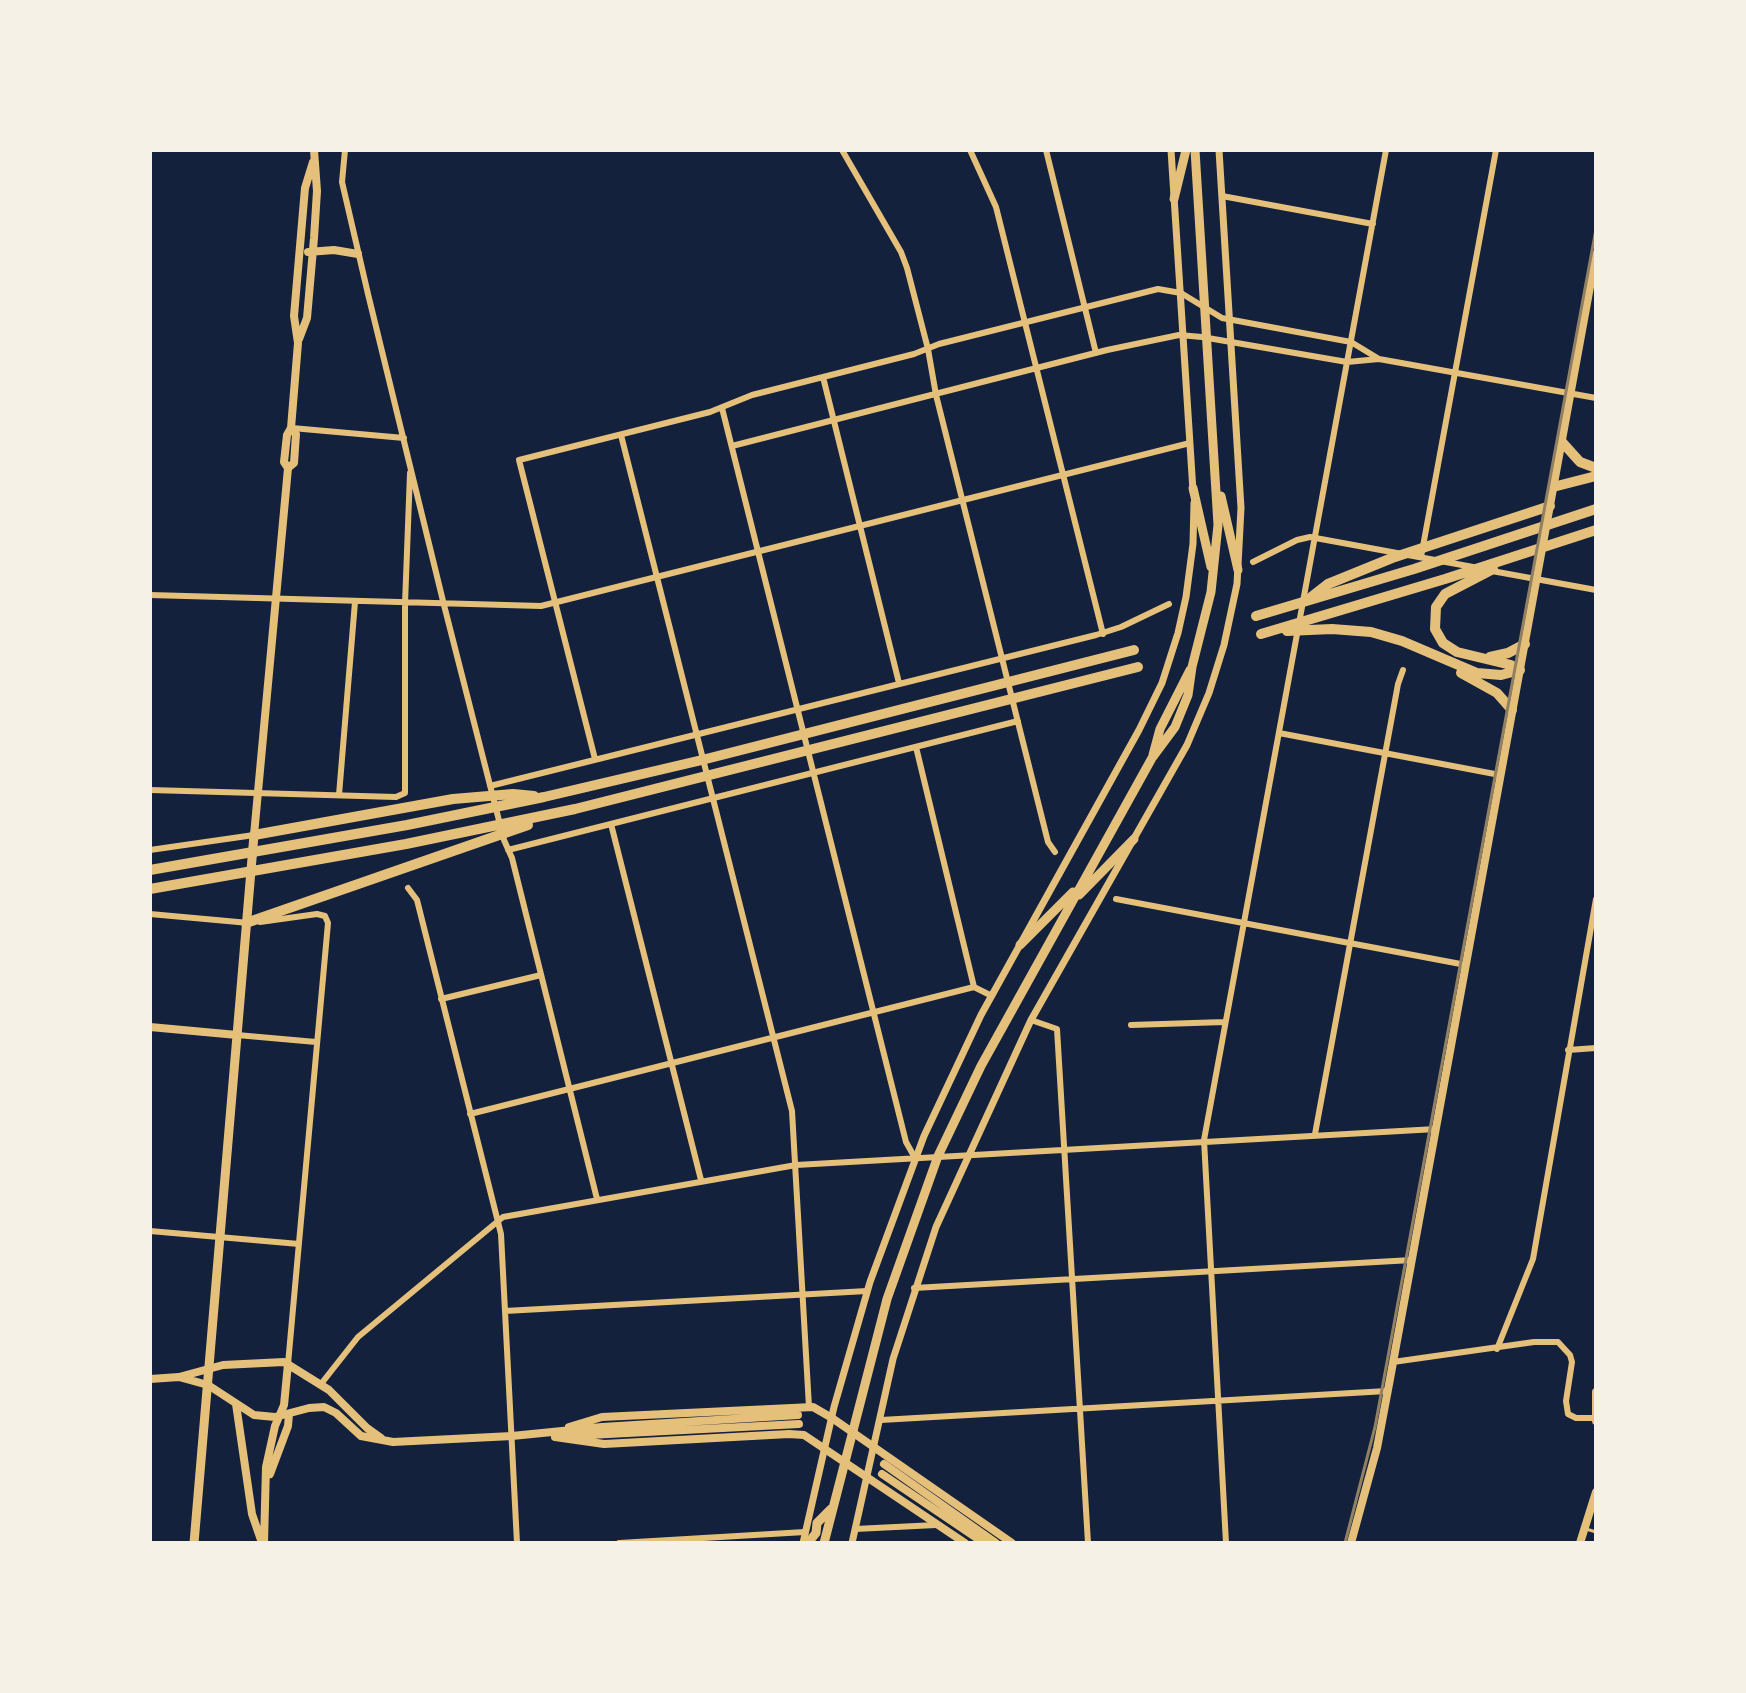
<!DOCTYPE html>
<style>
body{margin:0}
#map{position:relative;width:1746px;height:1693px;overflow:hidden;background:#14213d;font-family:"Nunito Sans",sans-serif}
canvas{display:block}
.frame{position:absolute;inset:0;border:152px solid #f6f1e7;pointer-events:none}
</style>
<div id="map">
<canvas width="1746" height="1693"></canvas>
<div class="frame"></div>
</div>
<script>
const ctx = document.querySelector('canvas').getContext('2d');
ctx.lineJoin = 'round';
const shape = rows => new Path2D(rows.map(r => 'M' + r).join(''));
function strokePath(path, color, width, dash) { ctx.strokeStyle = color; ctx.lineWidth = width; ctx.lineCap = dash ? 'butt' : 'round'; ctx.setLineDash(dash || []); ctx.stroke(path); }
strokePath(shape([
 [1586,1529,1596,1532]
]), '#e5c07b', 3);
strokePath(shape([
 [345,150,342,182,368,294,444,605,504,840,512,858,597,1199],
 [842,150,901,252,907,268,928,349,936,395,1048,842,1055,852],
 [970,150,996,207,1103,634],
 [1046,150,1096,353],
 [1222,196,1373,224],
 [823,377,899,683],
 [722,408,906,1142,915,1158],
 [292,428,404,438],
 [621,435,792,1111,809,1407],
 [732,446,1107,350,1179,335,1202,337,1347,362,1379,359,1596,398],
 [1421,557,1496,150],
 [1253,562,1297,540,1310,537,1473,567],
 [1492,571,1596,590],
 [150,595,541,606,1190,443],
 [1279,733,1500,775],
 [916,747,974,987],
 [595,759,519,460,710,412,752,395,914,354,939,344,1158,289,1181,293,1222,318,1351,342,1379,359],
 [490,786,1096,635,1121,627,1169,604],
 [150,790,396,797,405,793,405,604,410,473],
 [339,795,355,602],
 [611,824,701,1180],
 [150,850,254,835],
 [508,850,1018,721],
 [408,888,417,900,501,1234,517,1543],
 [1116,899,1466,965],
 [150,914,249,923],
 [260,922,317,914,325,916,328,923,288,1364],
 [441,999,541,975],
 [1031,1020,1057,1029,1088,1543],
 [1131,1025,1225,1022],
 [237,1035,316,1042],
 [1568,1050,1596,1048],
 [470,1114,974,987,992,996],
 [1315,1134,1398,684,1403,670],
 [150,1231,299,1244],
 [914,1288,1412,1260],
 [505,1311,867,1291],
 [1497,1349,1533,1259,1596,899],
 [1393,1362,1534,1342,1558,1342,1570,1355,1572,1362,1566,1401,1568,1414,1576,1418,1596,1418],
 [321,1384,358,1337,503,1217,796,1165,1436,1129],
 [881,1420,1387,1391],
 [855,1529,936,1525],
 [619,1543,805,1532],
 [1226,1543,1204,1140,1386,150]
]), '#e5c07b', 6);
strokePath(shape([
 [1171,150,1193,491],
 [803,1543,834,1407,870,1282,924,1136,981,1015,1139,730,1162,683,1178,633,1186,597,1193,544,1194,503],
 [852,1543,893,1359,936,1227,1031,1020,1187,745,1209,693,1224,645,1237,584,1241,508,1219,150]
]), '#e5c07b', 7);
strokePath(shape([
 [308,252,334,250,358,254],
 [299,339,307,318,314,238,317,191,314,150],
 [288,468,294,463,296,434,291,428],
 [254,835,288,468,284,462,287,435,291,428,298,343,294,316,305,188,313,162],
 [150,1027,237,1035],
 [179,1377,208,1385,254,1415,275,1417,309,1408,324,1407,336,1413,361,1436,393,1442,512,1436,602,1427,798,1415],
 [150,1379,179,1377,223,1365,284,1362,329,1390,367,1428,381,1438],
 [1596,1392,1596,1421],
 [236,1404,252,1514,262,1543],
 [569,1427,602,1417,813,1407,832,1418,1012,1543],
 [570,1436,799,1424],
 [555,1437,604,1444,789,1434,804,1435,965,1543],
 [884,1464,996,1543],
 [270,1474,288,1426,289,1414],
 [882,1474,984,1543],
 [264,1543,266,1467,275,1426,284,1405,288,1364],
 [1351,1543,1377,1448,1390,1379,1596,254],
 [1580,1543,1596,1492]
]), '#e5c07b', 8);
strokePath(shape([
 [1174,199,1186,150],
 [1193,488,1211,567],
 [1221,496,1238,570],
 [1153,755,1160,729,1190,670],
 [1079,895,1134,839],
 [1020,945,1073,892],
 [194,1543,254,835],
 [808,1543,816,1533,817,1523,831,1509],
 [824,1543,887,1299,938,1156,981,1066,1152,758,1175,727,1188,695,1192,667,1211,592,1218,525,1195,150]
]), '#e5c07b', 9);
strokePath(shape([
 [1562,442,1580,462,1596,468],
 [1553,487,1596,476],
 [1493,569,1445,594,1436,607,1435,629,1443,643,1457,652,1511,665,1520,670],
 [1310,598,1328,584,1392,558,1550,506],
 [1256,616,1414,569,1596,509],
 [1287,631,1332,629,1371,632,1402,641,1477,673,1501,675,1520,670],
 [1261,634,1445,579,1596,530],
 [1490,657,1508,653,1525,644],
 [1461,673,1497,693,1512,710],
 [254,835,453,799,513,794,534,796],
 [150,870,407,825,544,797,702,760,1134,650],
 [150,889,406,844,575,809,1138,667],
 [246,923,528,825]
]), '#e5c07b', 10);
strokePath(shape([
 [1345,1543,1375,1427,1596,229]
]), '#918062', 3);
</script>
